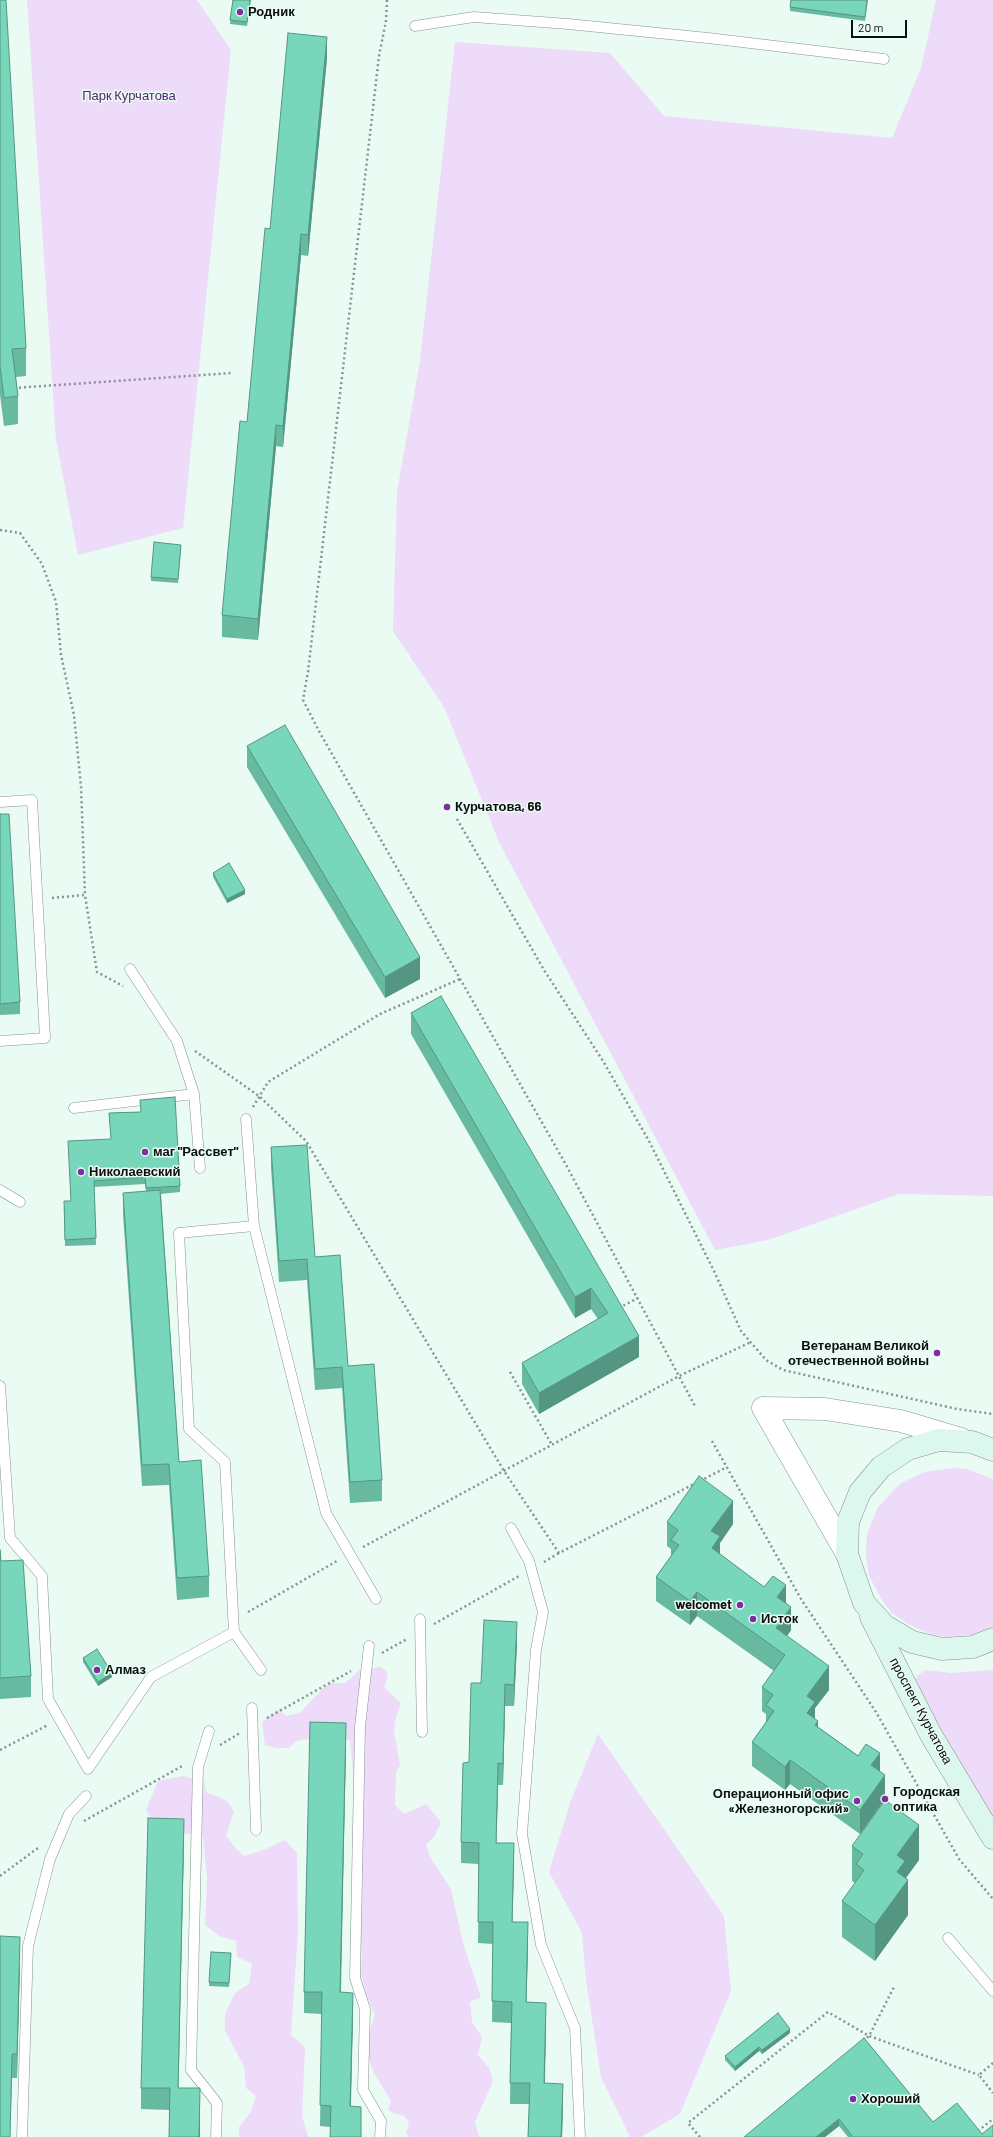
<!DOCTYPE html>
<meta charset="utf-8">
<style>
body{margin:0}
#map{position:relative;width:993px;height:2137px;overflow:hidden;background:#eafbf4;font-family:Barlow,sans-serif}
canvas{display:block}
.scale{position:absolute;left:851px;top:20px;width:56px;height:18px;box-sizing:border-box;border:2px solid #0a100e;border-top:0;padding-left:5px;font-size:12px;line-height:14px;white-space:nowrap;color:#0a100e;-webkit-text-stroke:3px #eafbf4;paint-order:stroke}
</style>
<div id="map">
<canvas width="993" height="2137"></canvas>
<div class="scale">20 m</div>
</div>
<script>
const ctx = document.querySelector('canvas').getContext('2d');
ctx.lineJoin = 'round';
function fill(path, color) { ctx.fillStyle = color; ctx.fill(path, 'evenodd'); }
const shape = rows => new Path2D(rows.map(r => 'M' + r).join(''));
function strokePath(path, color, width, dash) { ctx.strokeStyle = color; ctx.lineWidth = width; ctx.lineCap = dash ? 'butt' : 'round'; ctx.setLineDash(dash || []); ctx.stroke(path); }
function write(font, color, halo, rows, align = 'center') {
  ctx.font = font + ' Barlow,sans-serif'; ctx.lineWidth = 3; ctx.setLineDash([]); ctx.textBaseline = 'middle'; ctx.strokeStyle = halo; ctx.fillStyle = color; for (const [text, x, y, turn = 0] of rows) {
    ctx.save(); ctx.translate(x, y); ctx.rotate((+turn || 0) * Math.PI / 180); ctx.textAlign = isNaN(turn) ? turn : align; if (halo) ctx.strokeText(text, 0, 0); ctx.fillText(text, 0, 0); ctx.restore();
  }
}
fill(shape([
 [27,0,197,0,231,50,183,528,78,555,56,440],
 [936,0,993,0,993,1196,899,1194,768,1240,715,1250,499,842,444,707,393,631,397,492,420,361,455,42,610,53,664,116,892,138,921,68],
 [954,1468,967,1469,993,1479,993,1627,972,1635,945,1637,930,1634,910,1625,892,1613,884,1603,869,1576,866,1555,867,1534,878,1507,901,1483,925,1472],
 [381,1667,386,1671,388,1677,384,1687,401,1703,395,1721,394,1730,400,1765,396,1772,395,1805,404,1814,426,1804,441,1822,434,1837,426,1845,430,1857,451,1889,463,1943,481,1997,470,2002,472,2022,482,2037,478,2055,489,2068,493,2081,475,2122,479,2137,410,2137,406,2133,409,2122,404,2116,396,2114,388,2110,391,2101,374,2073,368,2056,369,2032,375,2015,367,1997,361,1974,362,1956,360,1935,363,1875,352,1849,354,1779,350,1740,313,1738,296,1741,289,1748,276,1748,265,1745,262,1722,279,1709,286,1716,300,1713,323,1688,332,1683,345,1683,360,1670],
 [926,1670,951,1673,993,1670,993,1820,940,1731,915,1680,918,1675],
 [598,1734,724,1916,731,1991,680,2114,641,2137,630,2137,601,2077,586,1981,582,1933,549,1872,571,1800],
 [184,1776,204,1782,207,1793,219,1797,228,1802,234,1812,226,1835,235,1848,244,1856,266,1849,285,1840,297,1853,298,1931,291,2035,305,2047,302,2116,308,2137,239,2137,239,2127,251,2112,256,2096,246,2088,244,2066,225,2031,225,2014,235,1993,249,1984,252,1964,237,1957,236,1941,221,1937,205,1925,207,1878,203,1837,162,1828,154,1823,146,1810,158,1781]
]), '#eedaf9');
const service = shape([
 [415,26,474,17,568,24,708,38,884,59],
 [0,802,32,800,45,1038,0,1041],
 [130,969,177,1041,194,1094,200,1168],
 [74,1108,194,1094],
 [246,1119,254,1226],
 [0,1190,20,1202],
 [0,1386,10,1538,42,1576,48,1699,88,1769,151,1677,234,1632],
 [511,1528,529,1561,543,1612,536,1650,522,1834,541,1945,575,2028,580,2137],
 [420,1619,422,1732],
 [369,1646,360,1727,355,1978,365,2009,363,2090,381,2121,380,2137],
 [261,1670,234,1632,225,1462,189,1429,179,1233,254,1226,326,1513,376,1599],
 [252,1708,256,1830],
 [209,1731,198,1767,191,2070,217,2103,216,2137],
 [948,1938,993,1991],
 [22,2137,28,1946,50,1859,69,1814,86,1796]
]);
const tertiary = shape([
 [763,1408,825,1409,901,1421,961,1439],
 [763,1408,847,1554]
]);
const secondary = shape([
 [993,1450,972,1442,939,1440,908,1449,881,1467,860,1492,848,1522,847,1554,864,1603,885,1626,912,1642,942,1649,973,1647,993,1639],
 [871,1617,931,1735,993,1838]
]);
strokePath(service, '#84938d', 11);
strokePath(tertiary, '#84938d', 23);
strokePath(secondary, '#84938d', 23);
strokePath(shape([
 [387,0,386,21,379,56,308,672,303,700,320,733,565,1163,696,1408],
 [14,388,232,373],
 [0,530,20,533,42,564,56,602,61,655,74,715,81,787,85,895],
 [457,819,544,970,603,1061,649,1141,714,1271,741,1331,766,1360,783,1370,957,1409,993,1414],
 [52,898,85,895,97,972,123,986],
 [195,1051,259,1096,306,1141,504,1471,559,1553,696,1483],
 [253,1107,268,1082,380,1014,460,979],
 [619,1308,638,1298],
 [510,1372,552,1445],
 [712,1441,801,1599,876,1712,959,1859,993,1899],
 [700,1481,727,1467],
 [363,1547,679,1376,751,1342],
 [544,1562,559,1553],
 [248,1612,337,1561],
 [434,1624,519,1576],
 [382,1653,407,1639],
 [267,1718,351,1671],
 [220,1745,240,1733],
 [0,1750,48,1725],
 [84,1821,184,1765],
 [0,1876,38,1848],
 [863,2041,869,2036,895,1985],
 [993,2063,979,2075,993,2093],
 [978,2131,993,2119],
 [700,2137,688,2123,828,2012,869,2036,979,2075]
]), '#87938e', 2.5, [2, 3]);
strokePath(service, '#fff', 10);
strokePath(tertiary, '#fff', 22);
strokePath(secondary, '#dbf7ee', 22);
fill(shape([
 [0,0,26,348,26,376,16,377,18,396,18,424,4,426,0,395],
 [233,0,251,0,247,26,230,24],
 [868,0,865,21,790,11,790,7],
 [327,58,308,256,301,255,283,447,276,446,258,640,222,637,222,615,247,422,270,229],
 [181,548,178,583,151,581,151,577],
 [247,746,420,979,385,998,247,767],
 [0,814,20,1002,20,1014,0,1015],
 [213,873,245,894,227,903,213,877],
 [411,1013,639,1357,539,1414,522,1384,522,1363,598,1319,591,1309,575,1318,411,1034],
 [140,1100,180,1186,180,1192,161,1194,179,1462,209,1576,209,1597,177,1600,169,1485,142,1486,123,1214,123,1193,146,1191,145,1184,94,1187,96,1245,65,1246,64,1208,71,1201,111,1139,109,1113,141,1112],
 [271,1147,315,1257,382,1480,382,1501,350,1503,342,1388,315,1390,307,1280,279,1282,271,1168],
 [667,1522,733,1524,720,1543,720,1554,764,1587,786,1603,791,1630,787,1636,829,1690,815,1708,815,1719,818,1727,880,1771,885,1799,860,1834,790,1784,785,1790,752,1766,752,1742,766,1722,766,1714,762,1711,762,1687,774,1671,697,1616,690,1625,656,1601,656,1577,671,1556,671,1549,667,1546],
 [0,1550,1,1561,31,1676,31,1697,0,1699],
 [517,1643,514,1706,505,1706,503,1785,498,1785,496,1843,514,1864,512,1922,528,1944,526,2002,546,2024,545,2083,563,2105,562,2137,528,2137,529,2104,510,2104,511,2023,492,2022,493,1944,478,1943,479,1864,461,1863,461,1842,469,1762,481,1683],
 [83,1658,112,1677,98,1686,83,1662],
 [346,1744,341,1992,353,2014,351,2106,330,2127,320,2126,322,2014,304,2013,304,1992],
 [184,1840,178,2088,200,2109,200,2137,169,2137,169,2110,141,2109,141,2088],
 [852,1846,919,1860,906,1878,908,1915,875,1961,842,1937,842,1901,855,1883,852,1881],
 [231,1953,229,1987,209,1986,209,1982],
 [20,1960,17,2078,12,2078,0,2137],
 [790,2033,762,2054,759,2051,735,2071,725,2060,725,2056],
 [864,2038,933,2122,993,2137,848,2137,839,2126,825,2137]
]), '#67b9a0');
fill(shape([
 [327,37,327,58,308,256,308,235],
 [301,234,301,255,283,447,283,426],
 [276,425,276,446,258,640,258,619],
 [245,890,245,894,227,903,227,899],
 [420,957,420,979,385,998,385,977],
 [591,1288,591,1309,575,1318,575,1297],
 [639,1336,639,1357,539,1414,539,1393],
 [733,1501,733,1524,720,1543,720,1560,712,1571,711,1531],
 [786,1585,786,1609,777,1597],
 [697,1592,697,1616,690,1625,690,1601],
 [791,1607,791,1630,777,1650,776,1628],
 [517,1622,517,1643,514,1706,514,1685],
 [829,1666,829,1690,815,1708,815,1725,818,1721,818,1745,807,1737,807,1696],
 [112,1673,112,1677,98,1686,98,1682],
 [505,1684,505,1706,503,1785,503,1764],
 [346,1723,346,1744,340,2014,340,1992],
 [880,1753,880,1777,871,1765],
 [790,1760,790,1784,785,1790,785,1767],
 [498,1763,498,1785,496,1864,496,1843],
 [885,1775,885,1799,860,1834,860,1810],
 [184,1819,184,1840,178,2109,178,2088],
 [919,1825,919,1860,905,1879,908,1880,908,1915,875,1961,875,1925,897,1855],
 [514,1843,514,1864,512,1943,512,1922],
 [528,1922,528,1944,526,2023,526,2002],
 [20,1937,20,1960,17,2078,17,2054],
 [353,1993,353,2014,350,2127,350,2106],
 [546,2003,546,2024,544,2104,544,2083],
 [790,2029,790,2033,762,2054,762,2050],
 [759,2047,759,2051,735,2071,735,2067],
 [12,2054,12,2078,10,2137],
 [563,2084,563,2105,562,2137,561,2137],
 [200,2088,200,2137,199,2137],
 [839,2119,839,2126,825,2137,816,2137]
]), '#549682');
const building = shape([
 [0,0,6,0,26,348,12,349,18,396,4,398,0,366,0,0],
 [233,0,250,0,247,22,230,20,233,0],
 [791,0,867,0,865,17,790,7,791,0],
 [288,33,327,37,308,235,301,234,283,426,276,425,258,619,222,615,240,421,247,422,265,228,270,229,288,33],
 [154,542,181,545,178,579,151,577,154,542],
 [285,725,420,957,385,977,247,746,285,725],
 [0,814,9,814,20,1002,0,1004,0,814],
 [229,863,245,890,227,899,213,873,229,863],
 [441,996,639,1336,539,1393,522,1363,608,1313,591,1288,575,1297,411,1013,441,996],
 [175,1097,180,1186,146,1188,145,1177,94,1181,96,1238,65,1240,64,1201,71,1201,68,1141,111,1139,109,1113,141,1112,140,1100,175,1097],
 [307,1145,315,1257,340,1255,348,1366,374,1364,382,1480,350,1482,342,1367,315,1369,307,1259,279,1261,271,1147,307,1145],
 [160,1190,179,1462,201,1460,209,1576,177,1578,169,1464,142,1465,123,1193,160,1190],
 [699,1476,733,1501,711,1531,720,1536,712,1548,764,1587,773,1576,786,1585,777,1597,791,1607,776,1628,829,1666,807,1696,815,1702,807,1713,818,1721,815,1725,858,1756,866,1744,880,1753,871,1765,885,1775,860,1810,790,1760,785,1767,752,1742,774,1711,766,1705,773,1695,762,1687,785,1655,697,1592,690,1601,656,1577,679,1545,671,1540,678,1530,667,1522,699,1476],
 [0,1550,1,1561,23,1560,31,1676,0,1678,0,1550],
 [484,1620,517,1622,514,1685,505,1684,503,1764,498,1763,496,1843,514,1843,512,1922,528,1922,526,2002,546,2003,544,2083,563,2084,561,2137,528,2137,530,2083,510,2083,512,2002,492,2001,493,1922,478,1922,479,1843,461,1842,463,1763,469,1762,471,1683,481,1683,484,1620],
 [97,1649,112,1673,98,1682,83,1658,97,1649],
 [310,1722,346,1723,340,1992,353,1993,350,2106,361,2107,361,2137,330,2137,331,2106,320,2105,322,1992,304,1992,310,1722],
 [885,1800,919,1825,897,1855,905,1861,897,1872,908,1880,875,1925,842,1901,864,1870,856,1864,863,1854,852,1846,885,1800],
 [148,1818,184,1819,178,2088,200,2088,199,2137,169,2137,170,2088,141,2088,148,1818],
 [0,1936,20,1937,17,2054,12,2054,10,2137,0,2137,0,1936],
 [211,1952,231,1953,229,1983,209,1982,211,1952],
 [778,2013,790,2029,762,2050,759,2047,735,2067,725,2056,778,2013],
 [864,2038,933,2122,957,2103,982,2134,993,2125,993,2137,853,2137,839,2119,816,2137,744,2137,779,2108,864,2038]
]);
fill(building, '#78d7ba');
strokePath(building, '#549682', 1);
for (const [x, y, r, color] of [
 [240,12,4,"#7d2fa0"],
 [447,807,4,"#7d2fa0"],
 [145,1152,4,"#7d2fa0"],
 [81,1172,4,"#7d2fa0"],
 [937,1353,4,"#7d2fa0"],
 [740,1605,4,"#7d2fa0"],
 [753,1619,4,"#7d2fa0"],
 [97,1670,4,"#7d2fa0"],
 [885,1799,4,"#7d2fa0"],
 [857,1801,4,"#7d2fa0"],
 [853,2099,4,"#7d2fa0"]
]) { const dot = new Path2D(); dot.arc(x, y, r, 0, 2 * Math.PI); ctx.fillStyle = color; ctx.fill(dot); strokePath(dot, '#eafbf4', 1.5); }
write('bold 13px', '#0a100e', '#eafbf4', [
 ["Родник",248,12],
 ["Курчатова, 66",455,807],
 ["маг \"Рассвет\"",153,1152],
 ["Николаевский",89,1172],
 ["Ветеранам Великой",929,1346,"right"],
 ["отечественной войны",929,1361,"right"],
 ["welcomet",732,1605,"right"],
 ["Исток",761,1619],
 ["Алмаз",105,1670],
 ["Городская",893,1792],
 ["оптика",893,1807],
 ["Операционный офис",849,1794,"right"],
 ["«Железногорский»",849,1809,"right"],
 ["Хороший",861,2099]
], 'left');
write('13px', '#58246f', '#eafbf4', [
 ["Парк Курчатова",129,96]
]);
write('13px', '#0a100e', '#eafbf4', [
 ["проспект Курчатова",921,1711,62]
]);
</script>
